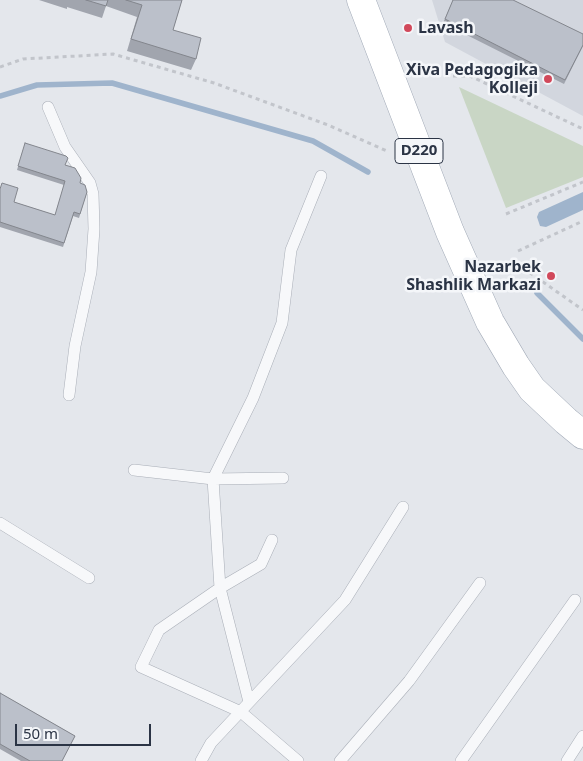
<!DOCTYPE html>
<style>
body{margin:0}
#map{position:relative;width:583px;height:761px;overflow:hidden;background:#e4e7ec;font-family:"Noto Sans",sans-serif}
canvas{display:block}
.scale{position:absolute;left:15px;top:724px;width:136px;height:22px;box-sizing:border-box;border:2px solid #2b3445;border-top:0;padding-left:6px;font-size:15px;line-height:18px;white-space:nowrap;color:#2b3445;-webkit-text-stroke:4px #f4f6f9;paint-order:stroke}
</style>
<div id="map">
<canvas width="583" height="761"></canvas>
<div class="scale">50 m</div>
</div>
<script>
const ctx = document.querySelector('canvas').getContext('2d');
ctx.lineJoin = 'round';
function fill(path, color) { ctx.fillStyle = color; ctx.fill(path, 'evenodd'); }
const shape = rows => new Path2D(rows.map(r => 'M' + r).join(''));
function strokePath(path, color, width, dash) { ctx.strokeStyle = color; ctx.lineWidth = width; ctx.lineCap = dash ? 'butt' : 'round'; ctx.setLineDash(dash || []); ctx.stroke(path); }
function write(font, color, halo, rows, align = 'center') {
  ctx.font = font + ' "Noto Sans",sans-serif'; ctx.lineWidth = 5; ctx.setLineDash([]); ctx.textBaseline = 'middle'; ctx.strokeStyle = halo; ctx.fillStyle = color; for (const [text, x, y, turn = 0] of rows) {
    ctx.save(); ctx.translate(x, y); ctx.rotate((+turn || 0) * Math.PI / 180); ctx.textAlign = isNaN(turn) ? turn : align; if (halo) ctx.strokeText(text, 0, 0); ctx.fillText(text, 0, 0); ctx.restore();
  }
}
fill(shape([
 [432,0,583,0,583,116,445,42]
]), '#d2d6de');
fill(shape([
 [459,87,583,146,583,177,506,208]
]), '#c9d6c5');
fill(shape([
 [583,192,583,210,546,227,540,226,537,217,539,212]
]), '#9fb4cc');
strokePath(shape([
 [0,96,37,85,112,83,313,141,368,172],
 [537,293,583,339]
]), '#9fb4cc', 5.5);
const service = shape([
 [48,107,65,147,90,183,93,194,94,229,91,272,75,346,69,395],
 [134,470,213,479,283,478],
 [0,523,89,578],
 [272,540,261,564,220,588,159,630,141,667,241,712,298,761],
 [249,702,220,588,213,479,253,398,282,323,291,250,321,176],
 [201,761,211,743,345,600,403,507],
 [340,761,409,681,480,583],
 [461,761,575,600],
 [567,761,583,736]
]);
const primary = shape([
 [361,0,450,232,490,322,516,366,532,389,566,421,583,435]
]);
strokePath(service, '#a9aeb7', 12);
strokePath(primary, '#a3abb8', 29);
strokePath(shape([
 [0,67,23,59,113,54,214,83,328,125,387,151],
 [445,76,470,76,583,129],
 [506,214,583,182],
 [518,251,583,221],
 [523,268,583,310]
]), '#c2c5cb', 3, [4, 4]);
strokePath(service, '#f7f8fa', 11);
strokePath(primary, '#fff', 28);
fill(shape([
 [39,0,182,0,173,30,196,59,191,70,127,51,137,17,106,6,102,18,67,7,67,9],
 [453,0,583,34,583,46,564,84,443,23],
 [25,143,65,165,87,192,79,218,73,216,63,247,0,227,0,189,14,202,55,215,64,185,17,170],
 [0,693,75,736,62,761,21,761,0,749]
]), '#a1a5ae');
const building = shape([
 [86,0,108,0,106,6,86,0],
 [126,0,182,0,173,30,201,38,196,59,131,39,142,5,126,0],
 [453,0,513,0,583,34,583,45,565,80,445,19,453,0],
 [25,143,66,156,68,158,65,165,75,168,81,178,80,183,85,185,87,192,80,214,74,212,64,243,0,222,0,189,2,183,18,188,14,202,55,215,65,181,18,166,25,143],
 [0,693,75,736,62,761,30,761,0,744,0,693]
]);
fill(building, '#bbc0ca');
strokePath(building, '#83868d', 1);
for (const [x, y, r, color] of [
 [408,28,5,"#d1495b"],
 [548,79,5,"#d1495b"],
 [551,276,5,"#d1495b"]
]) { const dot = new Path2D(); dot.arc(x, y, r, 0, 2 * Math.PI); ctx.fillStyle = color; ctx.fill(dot); strokePath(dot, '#f4f6f9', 2); }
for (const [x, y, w] of [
 [419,151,48]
]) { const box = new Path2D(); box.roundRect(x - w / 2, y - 12.5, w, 25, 4); ctx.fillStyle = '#f4f6f9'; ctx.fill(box); strokePath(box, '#2b3445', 1); }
write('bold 15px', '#2b3445', null, [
 ["D220",419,151]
]);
write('bold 16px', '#2b3445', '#f4f6f9', [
 ["Lavash",418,28,"left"],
 ["Xiva Pedagogika",538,70],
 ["Kolleji",538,88],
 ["Nazarbek",541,267],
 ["Shashlik Markazi",541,285]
], 'right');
</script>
